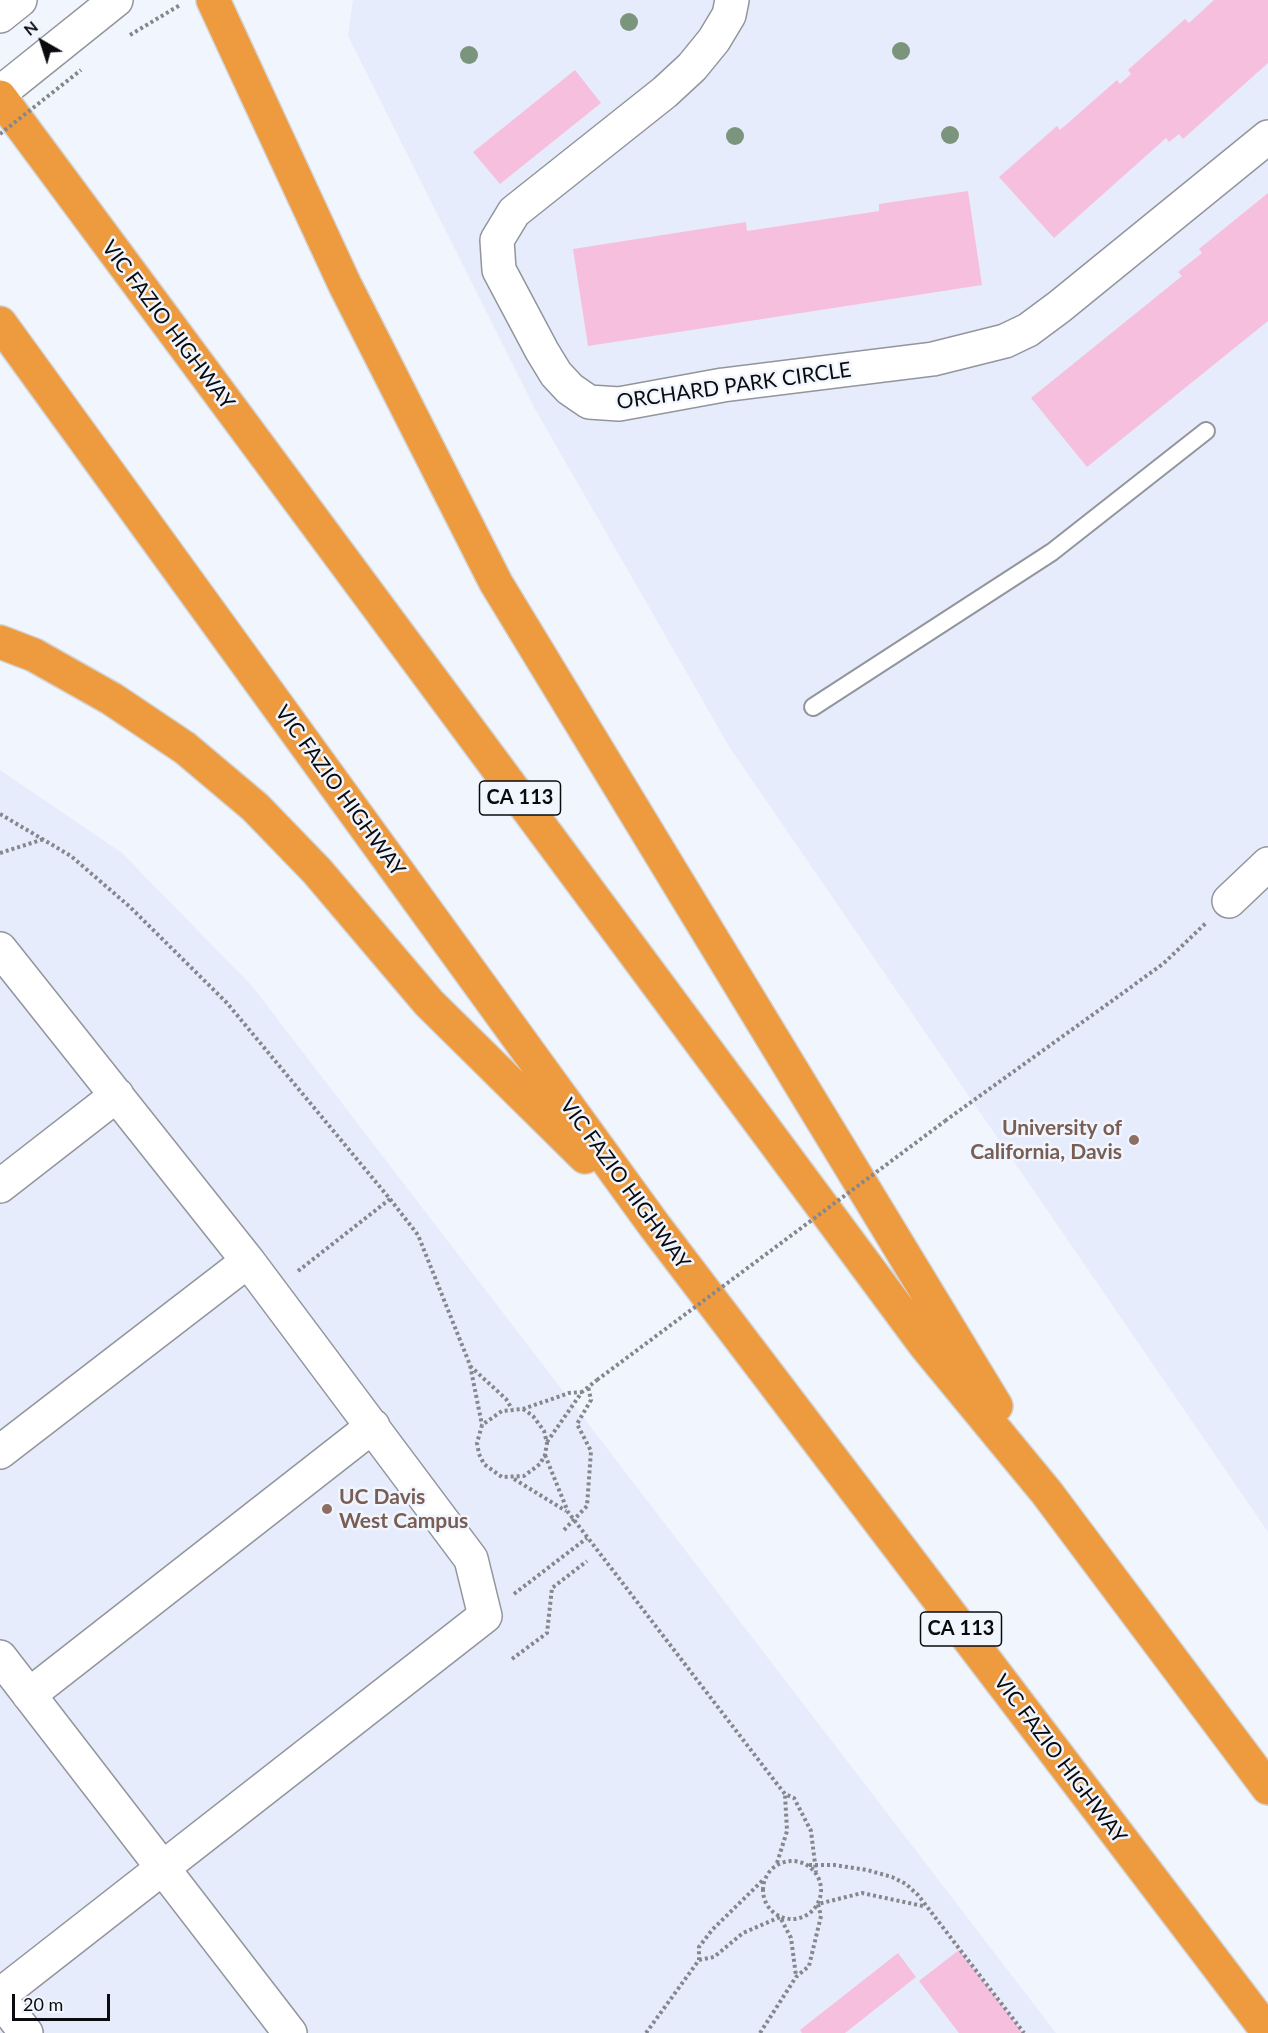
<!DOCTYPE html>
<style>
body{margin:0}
#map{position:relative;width:1268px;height:2033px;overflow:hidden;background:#f1f5fd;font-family:Lato,sans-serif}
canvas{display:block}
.north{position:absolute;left:12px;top:12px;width:60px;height:60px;-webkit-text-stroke:4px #f1f5fd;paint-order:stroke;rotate:321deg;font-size:16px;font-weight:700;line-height:24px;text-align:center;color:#0a0b0e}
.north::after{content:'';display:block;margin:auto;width:21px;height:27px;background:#0a0b0e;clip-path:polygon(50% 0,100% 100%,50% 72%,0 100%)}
.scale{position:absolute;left:12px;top:1994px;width:98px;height:27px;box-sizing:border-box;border:3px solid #0a0b0e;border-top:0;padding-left:8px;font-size:18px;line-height:21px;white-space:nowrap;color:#0a0b0e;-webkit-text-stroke:4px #f1f5fd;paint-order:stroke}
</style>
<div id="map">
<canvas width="1268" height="2033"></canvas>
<div class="north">N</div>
<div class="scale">20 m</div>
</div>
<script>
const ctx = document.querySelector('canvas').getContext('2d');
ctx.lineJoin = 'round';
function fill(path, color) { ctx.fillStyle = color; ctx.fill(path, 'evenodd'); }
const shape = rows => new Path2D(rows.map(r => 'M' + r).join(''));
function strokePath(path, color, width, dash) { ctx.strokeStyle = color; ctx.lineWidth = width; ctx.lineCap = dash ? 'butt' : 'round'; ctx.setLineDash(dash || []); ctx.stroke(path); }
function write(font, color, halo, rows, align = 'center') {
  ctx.font = font + ' Lato,sans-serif'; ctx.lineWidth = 5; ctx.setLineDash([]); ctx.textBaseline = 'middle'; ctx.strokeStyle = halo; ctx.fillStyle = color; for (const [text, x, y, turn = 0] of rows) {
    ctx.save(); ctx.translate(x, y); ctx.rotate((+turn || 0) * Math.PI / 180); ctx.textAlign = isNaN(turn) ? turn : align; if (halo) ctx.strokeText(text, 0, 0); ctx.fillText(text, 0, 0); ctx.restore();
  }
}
fill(shape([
 [353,0,1268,0,1268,1532,730,748,535,409,348,36],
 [0,770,122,853,252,986,1056,2033,0,2033]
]), '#e6ecfc');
fill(shape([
 [1214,0,1268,0,1268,63,1183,139,1179,134,1169,142,1166,138,1054,238,999,177,1057,126,1060,130,1117,80,1120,84,1131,74,1128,70,1185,19,1189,23],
 [575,70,601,103,500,184,473,152],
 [968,191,982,285,588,346,573,249,746,222,747,231,879,211,879,204],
 [1268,193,1268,321,1087,467,1031,398,1182,276,1178,272,1202,253,1199,249],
 [959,1950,1023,2033,959,2033,919,1981],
 [898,1953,916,1977,845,2033,802,2033,800,2030]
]), '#f7bfde');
const lane = shape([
 [813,707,1052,552,1206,431]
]);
const street = shape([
 [732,0,729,15,714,40,692,67,665,92,514,212,497,240,499,270,542,351,556,374,570,389,589,402,619,404,723,385,933,359,1005,341,1028,330,1059,307,1268,137],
 [1229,901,1268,864],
 [0,949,248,1261,471,1559,485,1616,0,1995],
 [0,1186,117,1095],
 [0,1452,248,1261],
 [0,1657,290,2033],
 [29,1695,373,1426],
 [0,1999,26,2033]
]);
const secondary = shape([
 [0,16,20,0],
 [0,93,116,0]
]);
const highway = shape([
 [213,0,345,285,496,583,996,1406],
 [0,97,925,1345,1047,1493,1268,1788],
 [0,323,654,1225,1268,2032],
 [0,642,34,655,112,699,185,748,255,807,317,871,429,1003,585,1157]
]);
strokePath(lane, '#92959c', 20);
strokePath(street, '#92959c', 36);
strokePath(secondary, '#92959c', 36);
strokePath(highway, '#d3d3d4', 36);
strokePath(shape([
 [130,35,180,5],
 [0,814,71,856,130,907,227,1003,390,1199,418,1235,470,1365,482,1425],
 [0,853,44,839],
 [945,1121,1163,964,1207,922],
 [298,1271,390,1199],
 [470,1366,506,1399,512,1409],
 [523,1409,533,1416,544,1431,547,1443,545,1455,540,1464,524,1476,502,1477,484,1464,479,1454,477,1443,482,1425,502,1411,523,1409,569,1393,582,1392],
 [547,1442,582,1392,597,1380],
 [545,1455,568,1512,777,1784,785,1794,794,1798,811,1831,816,1872],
 [514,1479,566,1511],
 [564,1530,587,1506,591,1451,577,1424,591,1400,588,1386],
 [514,1594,587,1538],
 [512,1659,547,1633,552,1588,587,1561],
 '763 1890a29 29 0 1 1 58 0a29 29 0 1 1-58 0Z',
 [777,1863,787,1831,785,1794],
 [809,1865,834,1865,867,1870,892,1877,906,1884,918,1895,1024,2033],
 [699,1960,714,1957,743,1933,780,1917,791,1938,796,1976],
 [646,2033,699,1960,699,1947,712,1930,763,1880],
 [760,2033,796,1977,809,1966,821,1916,818,1904,862,1893,923,1906]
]), '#85878d', 4, [3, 3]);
strokePath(lane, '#fff', 16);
strokePath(street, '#fff', 33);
strokePath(secondary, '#fff', 33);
strokePath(highway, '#ee9b3f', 33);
strokePath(shape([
 [0,134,81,70],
 [597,1380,945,1121]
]), '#85878d', 4, [3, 3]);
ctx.fillStyle = '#7b957d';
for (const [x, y] of [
 [629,22],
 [901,51],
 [469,55],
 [950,135],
 [735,136]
]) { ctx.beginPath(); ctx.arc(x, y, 9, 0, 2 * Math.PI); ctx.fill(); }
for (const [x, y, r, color] of [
 [1134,1140,6,"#8d6e63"],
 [327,1509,6,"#8d6e63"]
]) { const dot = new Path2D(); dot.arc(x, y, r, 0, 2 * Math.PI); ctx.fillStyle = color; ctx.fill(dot); strokePath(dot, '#f1f5fd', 2); }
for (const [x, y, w] of [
 [520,798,81],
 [961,1629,81]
]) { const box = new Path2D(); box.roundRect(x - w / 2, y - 17, w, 34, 4.5); ctx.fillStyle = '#f1f5fd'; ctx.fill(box); strokePath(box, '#0a0b0e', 1.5); }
write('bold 20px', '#0a0b0e', null, [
 ["CA 113",520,798],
 ["CA 113",961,1629]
]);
write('21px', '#0a0b0e', '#f1f5fd', [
 ["VIC FAZIO HIGHWAY",168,325,53],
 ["ORCHARD PARK CIRCLE",734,386,-8],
 ["VIC FAZIO HIGHWAY",340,791,54],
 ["VIC FAZIO HIGHWAY",625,1184,54],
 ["VIC FAZIO HIGHWAY",1060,1759,53]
]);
write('bold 21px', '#785e54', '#f1f5fd', [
 ["University of",1122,1128],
 ["California, Davis",1122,1152],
 ["UC Davis",339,1497,"left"],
 ["West Campus",339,1521,"left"]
], 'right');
</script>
